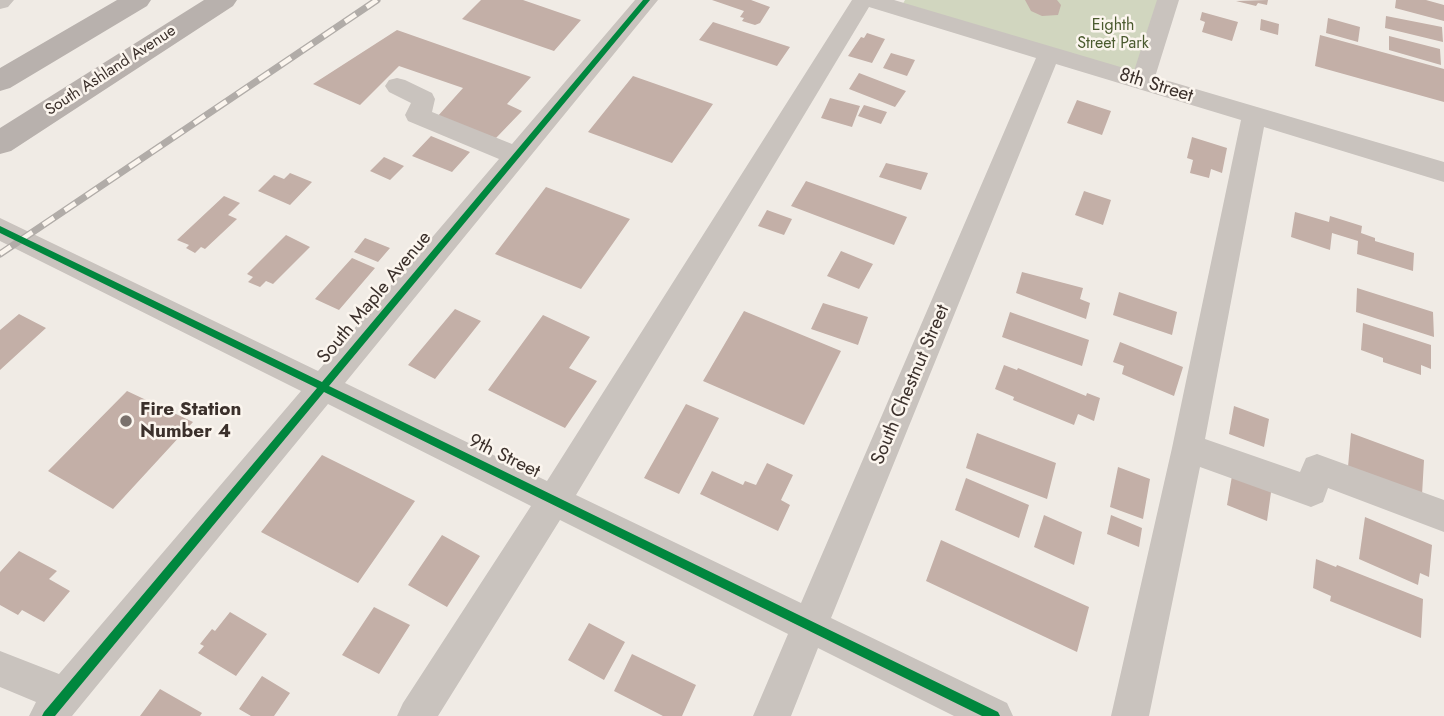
<!DOCTYPE html>
<style>
body{margin:0}
canvas{display:block;background:#f0ebe5}
</style>
<canvas width="1444" height="716"></canvas>
<script>
const ctx = document.querySelector('canvas').getContext('2d');
ctx.lineJoin = 'round';
function fill(path, color) { ctx.fillStyle = color; ctx.fill(path, 'evenodd'); }
const shape = rows => new Path2D(rows.map(r => 'M' + r).join(''));
function strokePath(path, color, width, dash) { ctx.strokeStyle = color; ctx.lineWidth = width; ctx.lineCap = dash ? 'butt' : 'round'; ctx.setLineDash(dash || []); ctx.stroke(path); }
function write(font, color, halo, rows, align = 'center') {
  ctx.font = font + ' Jost,sans-serif'; ctx.lineWidth = 5; ctx.setLineDash([]); ctx.textBaseline = 'middle'; ctx.strokeStyle = halo; ctx.fillStyle = color; for (const [text, x, y, turn = 0] of rows) {
    ctx.save(); ctx.translate(x, y); ctx.rotate((+turn || 0) * Math.PI / 180); ctx.textAlign = isNaN(turn) ? turn : align; if (halo) ctx.strokeText(text, 0, 0); ctx.fillText(text, 0, 0); ctx.restore();
  }
}
fill(shape([
 [905,0,1168,0,1142,81,900,9]
]), '#d1d6bf');
fill(shape([
 [481,0,523,0,581,20,554,51,462,19],
 [712,0,751,0,770,7,760,23,755,25,742,21,744,18,740,17,744,11],
 [1025,0,1057,0,1061,5,1058,15,1042,16,1031,11],
 [1268,0,1267,5,1258,3,1256,6,1236,1],
 [1396,0,1426,0,1444,5,1444,21,1395,8],
 [1202,12,1238,22,1232,41,1202,32,1205,22,1200,20],
 [1386,16,1442,27,1443,42,1385,28],
 [1328,18,1360,27,1358,42,1326,33],
 [1261,19,1279,24,1278,35,1260,30],
 [713,22,790,47,777,66,699,40],
 [397,30,531,77,507,104,522,111,496,138,437,117,463,88,399,66,360,105,313,84],
 [867,33,885,39,872,63,848,56,861,37,864,38],
 [1320,35,1444,69,1444,102,1315,66],
 [1389,36,1440,49,1441,65,1389,50],
 [891,53,915,60,907,76,883,68],
 [859,73,906,91,895,107,849,89],
 [633,76,713,104,672,163,588,132],
 [830,98,860,106,852,127,821,118],
 [1077,100,1111,111,1102,135,1067,123],
 [864,105,887,112,881,124,858,116],
 [431,136,470,152,452,172,412,156],
 [1192,137,1227,148,1222,173,1211,169,1209,178,1190,173,1193,160,1187,158],
 [384,157,404,166,390,180,370,171],
 [886,163,928,173,921,190,879,177],
 [290,173,312,182,290,205,258,191,274,175,284,179],
 [806,181,907,217,894,245,791,206],
 [546,187,630,219,581,289,495,254],
 [1084,191,1111,200,1103,225,1075,215],
 [224,196,240,203,228,215,237,219,205,249,201,247,195,253,186,248,189,245,177,240],
 [767,210,792,219,784,235,758,226],
 [1295,212,1329,222,1330,216,1362,226,1361,233,1375,238,1375,241,1414,253,1413,271,1357,254,1358,241,1332,233,1330,250,1291,237],
 [286,235,310,247,273,284,266,281,260,287,248,282,253,277,247,274],
 [365,238,390,248,378,262,354,252],
 [841,251,873,264,859,289,827,276],
 [352,258,375,268,339,310,315,299],
 [1022,272,1083,288,1080,299,1090,303,1086,319,1016,293],
 [1357,288,1433,312,1434,337,1356,312],
 [1119,292,1177,312,1172,335,1113,315],
 [823,303,868,317,858,345,811,329],
 [455,309,481,321,435,379,408,365],
 [744,311,841,351,804,425,703,381],
 [1010,312,1089,340,1082,366,1002,337],
 [19,314,46,328,0,370,0,330],
 [543,315,590,337,569,368,597,381,565,428,488,390],
 [1363,323,1431,345,1431,369,1421,365,1421,375,1383,362,1383,358,1361,350],
 [1120,342,1183,367,1174,396,1122,374,1124,366,1113,362],
 [1004,365,1017,370,1018,368,1086,396,1087,393,1100,398,1094,421,1078,414,1074,425,1013,400,1014,397,995,389],
 [127,391,193,422,113,509,48,471],
 [686,404,719,418,679,494,644,478],
 [1234,406,1269,419,1264,447,1229,434],
 [977,433,1056,463,1047,499,966,468],
 [1351,433,1424,460,1422,495,1348,467],
 [322,455,415,501,358,583,261,532],
 [767,463,793,475,781,500,790,505,778,531,700,494,712,471,743,485,745,481,756,485],
 [1118,467,1150,479,1143,519,1110,507],
 [1233,470,1272,485,1267,521,1227,505],
 [966,478,1029,505,1019,538,955,510],
 [1044,515,1082,532,1074,565,1034,547],
 [1111,515,1142,528,1139,547,1107,534],
 [1365,517,1432,545,1429,577,1420,573,1418,585,1359,559],
 [442,535,480,556,447,607,408,585],
 [941,540,1089,607,1077,652,926,581],
 [19,551,57,571,49,579,70,591,44,622,22,610,18,615,0,605,0,572],
 [1316,559,1336,567,1337,565,1423,599,1421,638,1330,601,1331,596,1313,588],
 [374,607,410,625,379,674,342,655],
 [230,612,267,634,236,676,198,653,204,646,200,644,212,629,215,631],
 [589,623,625,642,604,680,568,660],
 [632,654,696,685,682,716,663,716,614,691],
 [262,676,290,693,274,716,251,716,239,709],
 [160,689,202,713,200,716,140,716]
]), '#c3afa7');
fill(shape([
 [0,0,14,0,8,7,0,9,0,0],
 [635,0,658,0,345,383,547,481,852,0,894,0,1134,71,1157,0,1179,0,1155,77,1444,162,1444,182,1264,127,1205,439,1300,472,1306,458,1317,454,1444,500,1444,532,1328,488,1323,502,1311,507,1200,467,1149,716,1111,716,1172,448,1241,120,1056,64,831,618,1007,703,1013,716,954,716,818,648,791,716,753,716,788,634,560,520,438,716,397,716,403,703,531,506,328,404,72,716,29,716,36,702,0,687,0,651,59,674,301,391,0,241,0,218,318,371,499,159,408,121,405,115,411,103,389,92,385,86,389,80,397,78,405,80,432,93,435,99,432,112,512,144,635,0],
 [869,7,1036,58,801,603,576,495,869,7]
]), '#c9c3be');
fill(shape([
 [117,0,151,0,147,6,10,88,0,91,0,68,117,0],
 [204,0,237,0,233,6,11,151,0,154,0,128,204,0]
]), '#b8b1ad');
const rail = shape([
 [0,254,377,0]
]);
strokePath(rail, '#b1aca8', 7);
strokePath(rail, '#fbf5ee', 4.5, [13]);
fill(shape([
 [643,0,650,0,329,386,998,712,1000,716,982,716,324,392,55,716,42,716,44,712,317,388,0,233,0,226,322,382,643,0]
]), '#00873e');
for (const [x, y, r, color] of [
 [126,421,7,"#7a716c"]
]) { const dot = new Path2D(); dot.arc(x, y, r, 0, 2 * Math.PI); ctx.fillStyle = color; ctx.fill(dot); strokePath(dot, '#fbf5ee', 2.5); }
write('16px', '#4a5a2e', '#fbf5ee', [
 ["Eighth",1113,26],
 ["Street Park",1113,44]
]);
write('16px', '#3b302b', '#fbf5ee', [
 ["South Ashland Avenue",111,71,-33]
]);
write('19px', '#3b302b', '#fbf5ee', [
 ["8th Street",1156,86,17],
 ["South Maple Avenue",375,298,-50],
 ["South Chestnut Street",911,385,-67],
 ["9th Street",504,457,26]
]);
write('bold 19px', '#3b302b', '#fbf5ee', [
 ["Fire Station",140,410],
 ["Number 4",140,432]
], 'left');
</script>
